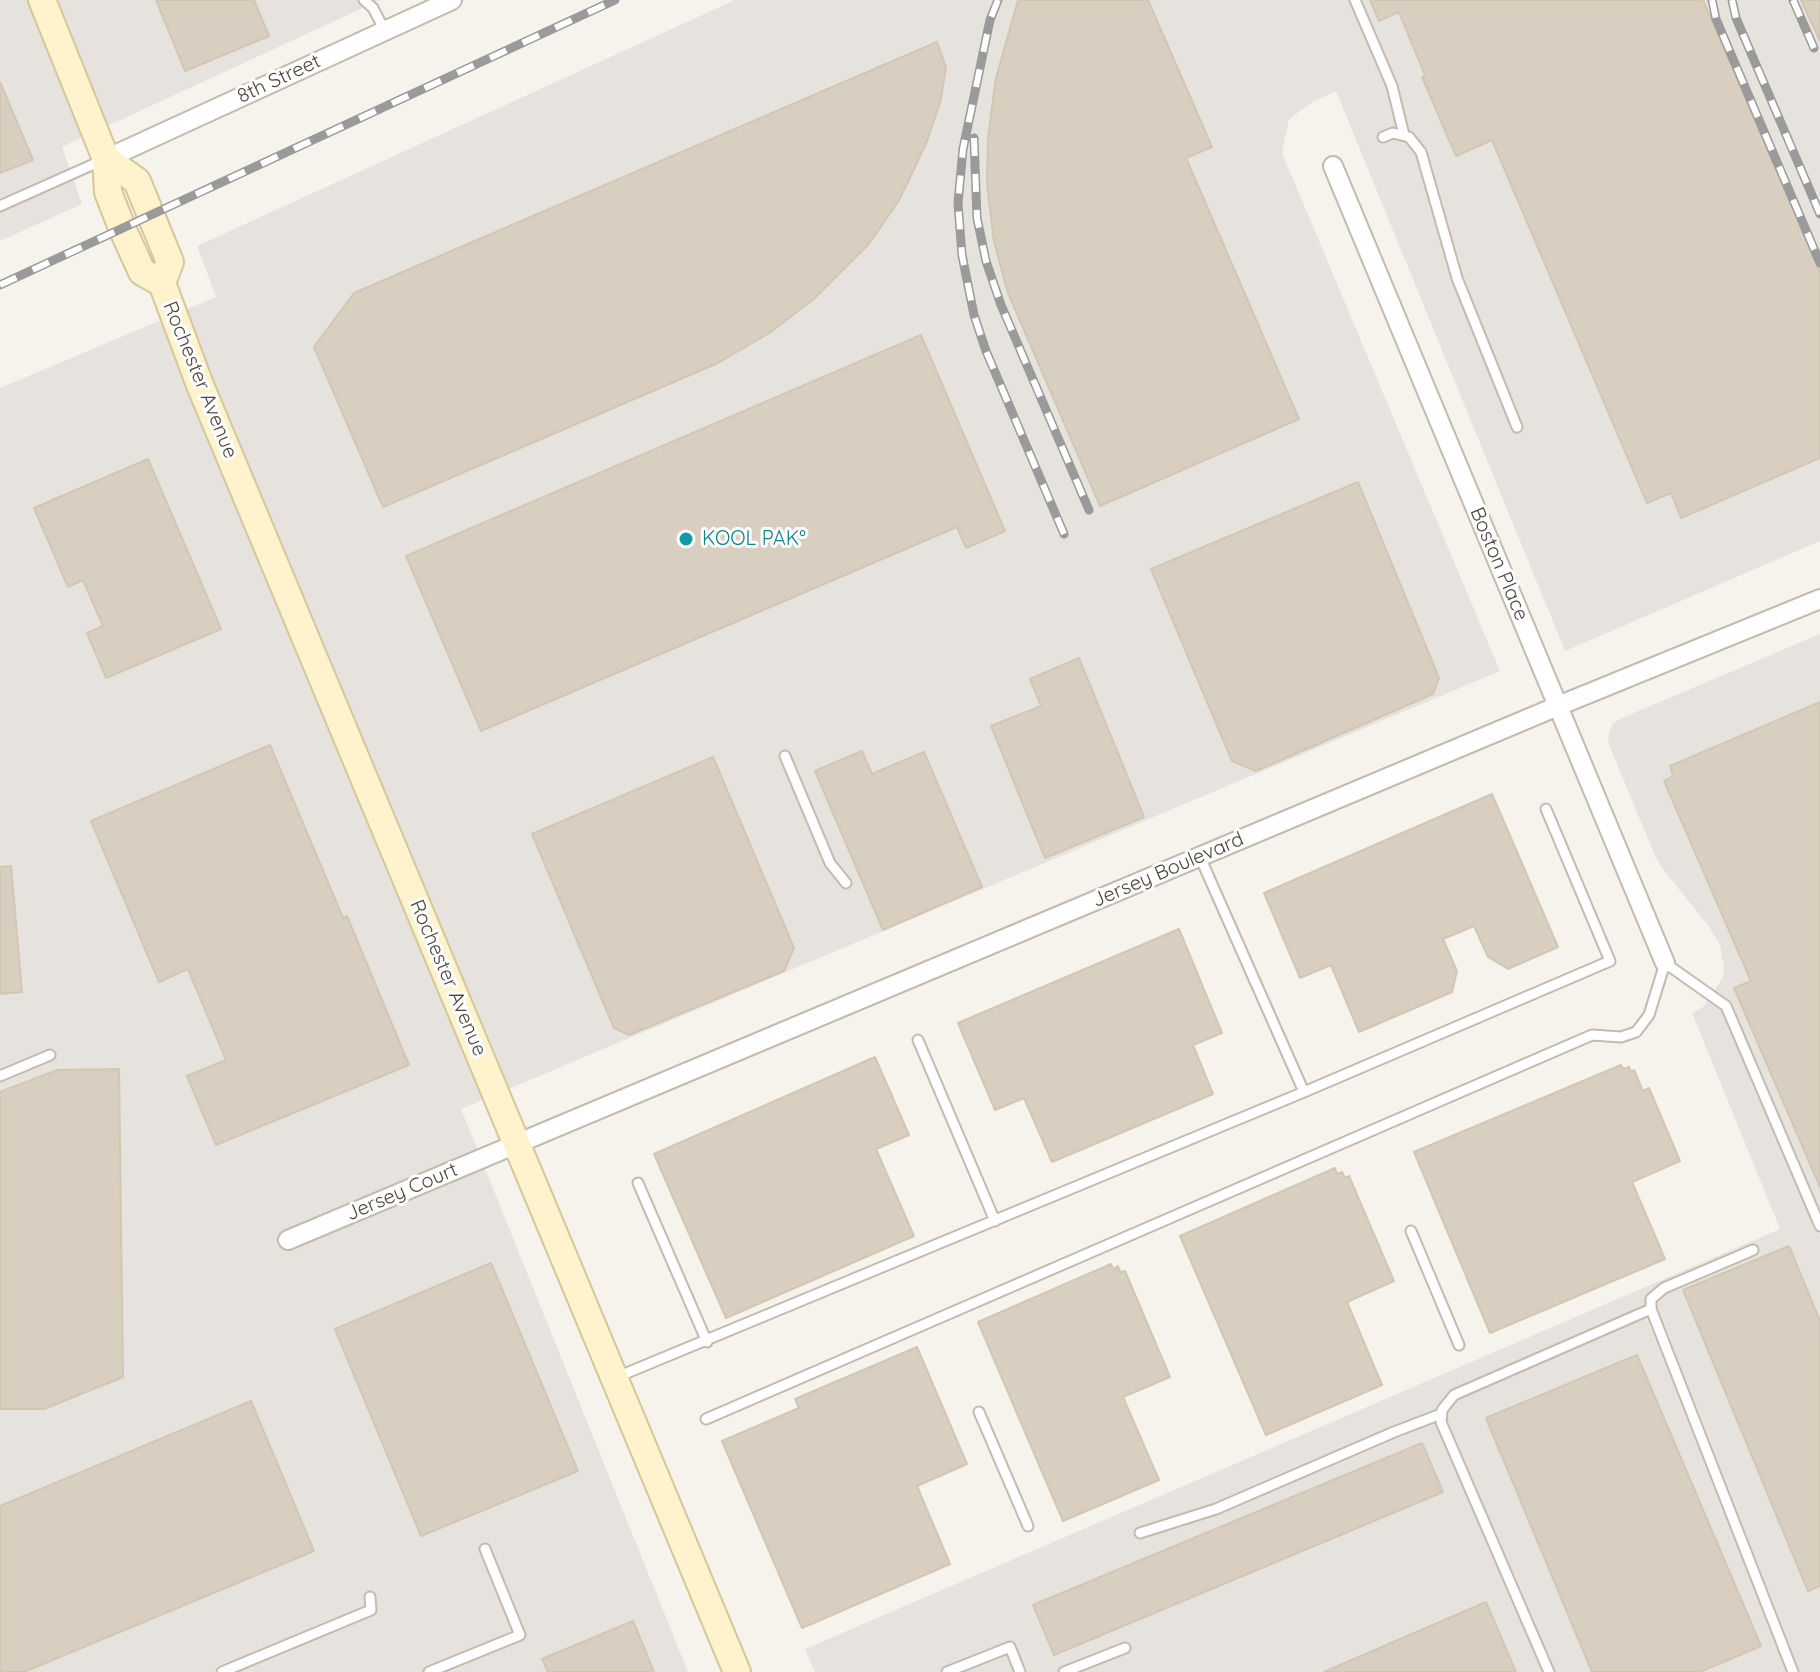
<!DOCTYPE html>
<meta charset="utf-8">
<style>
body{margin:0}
canvas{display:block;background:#f6f3ec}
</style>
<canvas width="1820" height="1672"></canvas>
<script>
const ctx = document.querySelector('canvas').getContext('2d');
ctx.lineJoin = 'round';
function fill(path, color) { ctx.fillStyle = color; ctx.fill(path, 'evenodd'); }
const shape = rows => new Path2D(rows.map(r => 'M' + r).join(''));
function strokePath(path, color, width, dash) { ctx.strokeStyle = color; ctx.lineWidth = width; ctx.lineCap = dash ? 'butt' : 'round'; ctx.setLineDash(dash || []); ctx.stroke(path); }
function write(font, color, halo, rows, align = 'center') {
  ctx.font = font + ' Quicksand,sans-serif'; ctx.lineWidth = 6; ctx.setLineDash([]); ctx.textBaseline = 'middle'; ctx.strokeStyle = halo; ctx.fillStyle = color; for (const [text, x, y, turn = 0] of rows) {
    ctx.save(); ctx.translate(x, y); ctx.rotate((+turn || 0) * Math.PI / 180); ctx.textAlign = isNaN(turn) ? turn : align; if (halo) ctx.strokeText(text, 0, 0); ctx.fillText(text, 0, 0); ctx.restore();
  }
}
fill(shape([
 [0,0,380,0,62,147,82,204,0,241],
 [735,0,1820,0,1820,541,1565,651,1336,91,1311,103,1289,119,1282,153,1500,671,461,1109,688,1672,0,1672,0,388,216,297,197,246],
 [1820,634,1820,1672,815,1672,805,1649,1780,1229,1692,1013,1703,1007,1722,979,1724,969,1720,945,1710,928,1662,868,1655,856,1608,742,1609,733,1613,723,1622,718]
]), '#e6e2dd');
const building = shape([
 [156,0,254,0,269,36,185,71,156,0],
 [1018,0,1148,0,1212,147,1186,158,1299,419,1100,506,1008,293,994,242,987,184,988,137,996,78,1018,0],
 [1370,0,1703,0,1820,272,1820,458,1681,518,1671,493,1647,503,1492,140,1456,156,1422,77,1425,75,1399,12,1379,21,1370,0],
 [1801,0,1820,0,1820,41,1801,0],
 [937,42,946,68,940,103,927,141,907,184,898,202,868,245,815,298,771,332,718,363,383,507,314,347,354,293,937,42],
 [0,82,33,160,0,173,0,82],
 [921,335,1005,531,966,548,957,527,481,731,406,556,921,335],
 [148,459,221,629,106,678,87,633,103,626,83,580,68,587,34,508,148,459],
 [1358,482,1439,678,1433,694,1256,771,1232,761,1151,569,1358,482],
 [1079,658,1144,817,1045,858,991,726,1041,706,1030,679,1079,658],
 [1820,702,1820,1187,1734,988,1751,981,1664,781,1673,776,1670,766,1820,702],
 [270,745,343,918,347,916,409,1065,216,1145,187,1076,226,1060,188,969,159,982,91,821,270,745],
 [862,751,872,774,924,752,982,887,883,930,815,771,862,751],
 [713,757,794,948,784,971,629,1035,614,1028,532,834,713,757],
 [1492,794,1558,947,1508,969,1488,957,1474,926,1443,939,1457,971,1452,992,1359,1032,1331,965,1300,978,1264,893,1492,794],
 [11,866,22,992,0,994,0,867,11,866],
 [1179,929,1222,1033,1193,1045,1213,1094,1052,1162,1024,1098,995,1110,958,1023,1179,929],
 [875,1057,909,1135,876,1149,914,1236,726,1318,654,1154,875,1057],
 [1621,1065,1623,1069,1629,1067,1631,1072,1634,1070,1643,1091,1649,1088,1680,1161,1632,1182,1665,1259,1490,1333,1414,1152,1621,1065],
 [119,1069,123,1377,44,1409,0,1409,0,1092,57,1070,119,1069],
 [1335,1168,1337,1174,1342,1172,1345,1178,1349,1176,1394,1281,1347,1302,1382,1385,1266,1435,1180,1236,1335,1168],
 [1789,1246,1820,1321,1820,1586,1808,1591,1683,1290,1789,1246],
 [491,1263,578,1471,421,1536,335,1329,491,1263],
 [1111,1264,1113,1269,1118,1266,1120,1272,1125,1271,1170,1377,1123,1397,1159,1480,1063,1521,978,1322,1111,1264],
 [917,1347,967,1464,917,1486,950,1564,802,1628,722,1441,799,1408,795,1399,917,1347],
 [1637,1355,1761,1646,1700,1672,1592,1672,1486,1418,1637,1355],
 [251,1401,314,1551,24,1672,0,1672,0,1506,251,1401],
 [1422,1443,1443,1492,1054,1655,1033,1605,1422,1443],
 [1486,1602,1516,1672,1324,1672,1486,1602],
 [633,1621,654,1672,548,1672,542,1659,633,1621]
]);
fill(building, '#d8cfc1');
strokePath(building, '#d3c7b4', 2);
const service = shape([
 [364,0,373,8,385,31],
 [1355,0,1392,86,1404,135],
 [1383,137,1393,133,1409,137,1421,152,1457,278,1517,427],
 [0,206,103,160],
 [785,756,830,863,846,883],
 [1200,857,1304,1092],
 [918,1040,995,1221],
 [0,1076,50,1055],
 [638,1183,707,1342],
 [1411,1231,1459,1345],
 [1753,1250,1664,1288,1651,1299,1651,1309,1793,1672],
 [617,1377,1304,1092,1610,961,1546,809],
 [979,1412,1028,1526],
 [706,1419,1592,1035,1621,1037,1636,1032,1649,1015,1665,963,1726,1006,1820,1226],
 [1140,1533,1216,1509,1394,1432,1441,1414],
 [222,1672,371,1610,370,1597],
 [429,1672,520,1635,485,1549],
 [947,1672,1010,1647,1020,1672],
 [1064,1672,1125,1648],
 [1549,1672,1441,1422,1442,1410,1454,1395,1651,1309]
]);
const minor = shape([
 [106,159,452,0],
 [1333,166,1665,963],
 [288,1240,1558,706,1820,599]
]);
const secondary = shape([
 [42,0,106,159,108,192,122,228,142,272,162,283,200,385,737,1672],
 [106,159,137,181,170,262,162,283]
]);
strokePath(service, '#c2bbae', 13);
strokePath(minor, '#c2bbae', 22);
strokePath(secondary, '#d6c79b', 30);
strokePath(service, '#fff', 9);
strokePath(minor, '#fff', 18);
strokePath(secondary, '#fff3cd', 26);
const rail = shape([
 [998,0,990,20,963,149,958,203,962,255,974,315,986,351,1064,534],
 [1712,0,1716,19,1820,263],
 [1732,0,1736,18,1820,214],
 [1793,0,1814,48],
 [974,138,977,218,986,261,1001,305,1089,510],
 [0,285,615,0]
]);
strokePath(rail, '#9a9a9a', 9);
strokePath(rail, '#fff', 6, [18]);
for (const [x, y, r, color] of [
 [686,539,8,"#0f9aa8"]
]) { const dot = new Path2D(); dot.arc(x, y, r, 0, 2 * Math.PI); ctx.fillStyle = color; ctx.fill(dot); strokePath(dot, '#fff', 3); }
write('20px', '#4b4439', '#fff', [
 ["8th Street",279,79,-25],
 ["Rochester Avenue",200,380,68],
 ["Boston Place",1499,564,67],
 ["Jersey Boulevard",1168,870,-23],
 ["Rochester Avenue",448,978,67],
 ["Jersey Court",402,1192,-23]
]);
write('20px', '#0d838f', '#fff', [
 ["KOOL PAK°",702,539]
], 'left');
</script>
